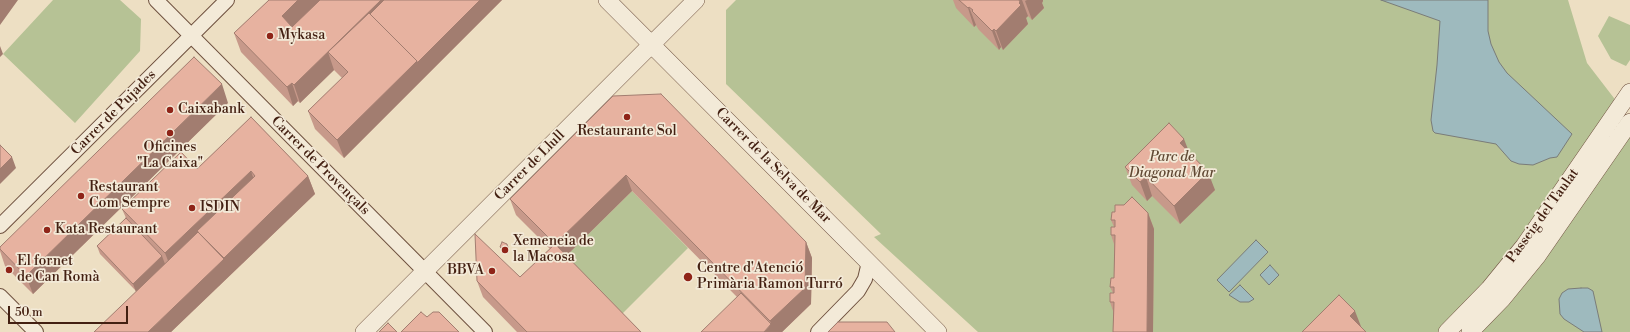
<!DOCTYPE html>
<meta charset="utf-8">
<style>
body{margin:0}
#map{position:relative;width:1630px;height:332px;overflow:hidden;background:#eddfc3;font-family:"Libre Bodoni",serif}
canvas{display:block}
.scale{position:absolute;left:8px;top:306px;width:120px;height:18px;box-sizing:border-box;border:2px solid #432012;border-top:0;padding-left:5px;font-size:12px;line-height:14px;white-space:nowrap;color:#432012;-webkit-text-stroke:3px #f3ead8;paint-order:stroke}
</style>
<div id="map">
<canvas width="1630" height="332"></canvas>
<div class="scale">50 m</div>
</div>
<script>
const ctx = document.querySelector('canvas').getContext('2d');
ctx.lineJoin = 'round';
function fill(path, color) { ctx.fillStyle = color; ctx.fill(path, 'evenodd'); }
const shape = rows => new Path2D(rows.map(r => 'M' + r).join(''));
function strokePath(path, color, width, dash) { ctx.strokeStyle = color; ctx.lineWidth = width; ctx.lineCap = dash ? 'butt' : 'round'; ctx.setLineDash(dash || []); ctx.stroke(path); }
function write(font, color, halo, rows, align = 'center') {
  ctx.font = font + ' "Libre Bodoni",serif'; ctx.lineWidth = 3.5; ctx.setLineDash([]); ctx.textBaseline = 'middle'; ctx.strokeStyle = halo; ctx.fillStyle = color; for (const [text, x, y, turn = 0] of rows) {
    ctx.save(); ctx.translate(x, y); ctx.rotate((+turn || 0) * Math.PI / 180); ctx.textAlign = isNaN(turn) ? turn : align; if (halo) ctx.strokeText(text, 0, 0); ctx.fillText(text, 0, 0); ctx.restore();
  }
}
fill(shape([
 [53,0,120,0,141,19,140,51,75,123,3,54],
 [736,0,1568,0,1587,63,1617,102,1572,168,1487,282,1438,332,978,332,874,237,881,234,726,84,726,10],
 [1609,16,1630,25,1630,60,1626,66,1611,59,1598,36],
 [1630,132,1630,332,1479,332],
 [632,191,688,248,618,318,561,261]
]), '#b6c295');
const water = shape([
 [1381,0,1488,0,1488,31,1491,44,1499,62,1507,73,1572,134,1557,157,1550,158,1533,165,1519,164,1511,161,1496,144,1435,133,1433,131,1431,120,1437,65,1440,21,1381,0],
 [1256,240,1268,252,1229,292,1217,280,1256,240],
 [1270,265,1279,275,1269,285,1260,275,1270,265],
 [1240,285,1254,299,1249,302,1240,302,1229,295,1240,285],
 [1581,288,1588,288,1593,291,1602,332,1584,332,1564,319,1560,314,1559,299,1562,293,1568,289,1581,288]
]);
fill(water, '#9ebabe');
strokePath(water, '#7a7c79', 1);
const minor = shape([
 [156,0,485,332],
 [0,226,227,0],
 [0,296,36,332],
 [818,332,858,291,865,279,869,262]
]);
const tertiary = shape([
 [607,0,938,332],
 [364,332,696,0],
 [1447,332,1489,289,1524,246,1630,92],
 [1470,332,1502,299,1538,255,1630,122]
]);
strokePath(minor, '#6e503e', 16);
strokePath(tertiary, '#6e503e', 18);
strokePath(minor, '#f3ead8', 14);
strokePath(tertiary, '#f3ead8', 17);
fill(shape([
 [269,0,502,0,344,158,315,129,308,111,342,78,334,70,300,103,298,101,293,106,241,52,234,33],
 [953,0,1043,0,1043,1,1042,3,1044,8,1032,20,1028,16,1026,18,1028,24,1003,50,1001,47,999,50,979,30,977,27,976,25,974,27,956,8],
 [613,96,806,242,812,258,811,304,782,332,737,297,632,191,566,256,641,332,517,332,483,297,477,281,520,277,550,249,516,215,510,199],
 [228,103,33,294,5,266,0,251,0,247],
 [251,117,308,176,315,194,171,332,136,291,100,254,97,246,126,218,122,209,197,169],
 [1190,153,1215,190,1180,224,1152,196,1147,201,1132,185,1125,167],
 [1148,213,1154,229,1153,332,1113,332,1113,311,1110,302,1113,293,1110,287,1114,278,1114,244,1111,235,1114,227,1111,220],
 [500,247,509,248,508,252,506,254,502,251]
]), '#c7998a');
fill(shape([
 [0,0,18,0,0,25],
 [298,0,324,0,288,34,282,16],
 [381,0,407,0,328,52,334,70,300,103,294,85],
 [480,0,502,0,344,158,337,140,417,61],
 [1019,0,1022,0,1028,16,1026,18,1028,24,1003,50,996,31,1019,3],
 [1027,0,1043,0,1043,1,1042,3,1044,8,1032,20,1025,1],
 [969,7,976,25,974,27,968,8],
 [994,29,1001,47,999,50,992,31],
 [0,46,3,54,0,57],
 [292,83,298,101,293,106,287,87],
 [222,84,228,103,33,294,26,276],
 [1184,139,1191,157,1180,143],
 [12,157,16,168,0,184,0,169],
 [251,171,257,189,197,231,202,242,172,271,165,253],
 [1208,172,1215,190,1180,224,1174,206],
 [626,175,632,191,561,261,555,244],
 [308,176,315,194,171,332,148,332,224,259,224,258],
 [1146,177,1152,196,1147,201,1140,182],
 [1148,213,1154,229,1153,332,1147,332],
 [806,242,812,258,811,304,782,332,764,332,771,324,770,321],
 [507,244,509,248,508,252,506,254,504,249],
 [162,256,165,264,136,292,133,284],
 [1355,311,1362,329,1350,316]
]), '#a27d70');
const building = shape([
 [269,0,298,0,282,16,292,27,320,0,381,0,294,85,292,83,287,87,234,33,269,0],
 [384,0,480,0,417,63,417,61,370,14,384,0],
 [959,0,1019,0,1020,2,1019,3,1021,5,996,31,994,29,992,31,972,11,973,10,969,7,968,8,959,0],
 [369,13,417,61,337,140,308,111,348,72,328,52,369,13],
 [194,57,222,84,26,276,0,249,0,247,194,57],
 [661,94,806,242,805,288,770,321,626,175,555,244,510,199,613,96,661,94],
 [251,117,308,176,224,258,197,231,255,176,251,171,165,253,122,209,181,152,197,169,251,117],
 [1169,123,1184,139,1180,143,1208,172,1174,206,1146,177,1140,182,1125,167,1169,123],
 [0,145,12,157,0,169,0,145],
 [1132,197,1148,213,1147,332,1113,332,1114,302,1110,302,1110,293,1114,293,1114,287,1110,287,1111,278,1114,278,1115,235,1111,235,1111,227,1115,227,1115,220,1111,220,1112,212,1115,212,1115,205,1124,205,1132,197],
 [126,218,162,256,133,284,97,246,126,218],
 [198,232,224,259,148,332,94,332,198,232],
 [475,234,520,277,555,244,641,332,527,332,477,281,475,234],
 [502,242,507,244,507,247,504,249,500,247,502,242],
 [741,293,771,324,764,332,701,332,741,293],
 [1339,295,1355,311,1350,316,1366,332,1302,332,1339,295],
 [421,312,427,317,433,312,439,312,459,332,401,332,421,312],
 [838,322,887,322,895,332,828,332,838,322],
 [388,323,397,332,379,332,388,323]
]);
fill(building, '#e7b2a0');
strokePath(building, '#a27d70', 1);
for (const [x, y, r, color] of [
 [270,36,4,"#8f2418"],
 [170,110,4,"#8f2418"],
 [627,117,4,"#8f2418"],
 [170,133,4,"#8f2418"],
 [81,196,4,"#8f2418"],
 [192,208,4,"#8f2418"],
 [47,230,4,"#8f2418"],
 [505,250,4,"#8f2418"],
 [9,270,4,"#8f2418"],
 [492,271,4,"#8f2418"],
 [688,277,5,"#8f2418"]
]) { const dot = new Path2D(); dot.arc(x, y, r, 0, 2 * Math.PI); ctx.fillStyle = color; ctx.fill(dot); strokePath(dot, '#f3ead8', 1.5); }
write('14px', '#432012', '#f3ead8', [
 ["Mykasa",278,36],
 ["Caixabank",178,110],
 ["Restaurante Sol",627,132,"center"],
 ["Oficines",170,148,"center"],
 ["\"La Caixa\"",170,164,"center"],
 ["Restaurant",89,188],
 ["Com Sempre",89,204],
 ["ISDIN",200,208],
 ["Kata Restaurant",55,230],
 ["Xemeneia de",513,242],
 ["la Macosa",513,258],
 ["El fornet",17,262],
 ["de Can Romà",17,278],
 ["Centre d'Atenció",697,269],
 ["Primària Ramon Turró",697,285],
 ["BBVA",484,271,"right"]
], 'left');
write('14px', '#432012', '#f3ead8', [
 ["Carrer de Pujades",114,113,-45],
 ["Carrer de Provençals",320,166,45],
 ["Carrer de Llull",530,166,-45],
 ["Carrer de la Selva de Mar",773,166,45],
 ["Passeig del Taulat",1543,216,-54]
]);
write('italic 14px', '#604833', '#f3ead8', [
 ["Parc de",1172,158],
 ["Diagonal Mar",1172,174]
]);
</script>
